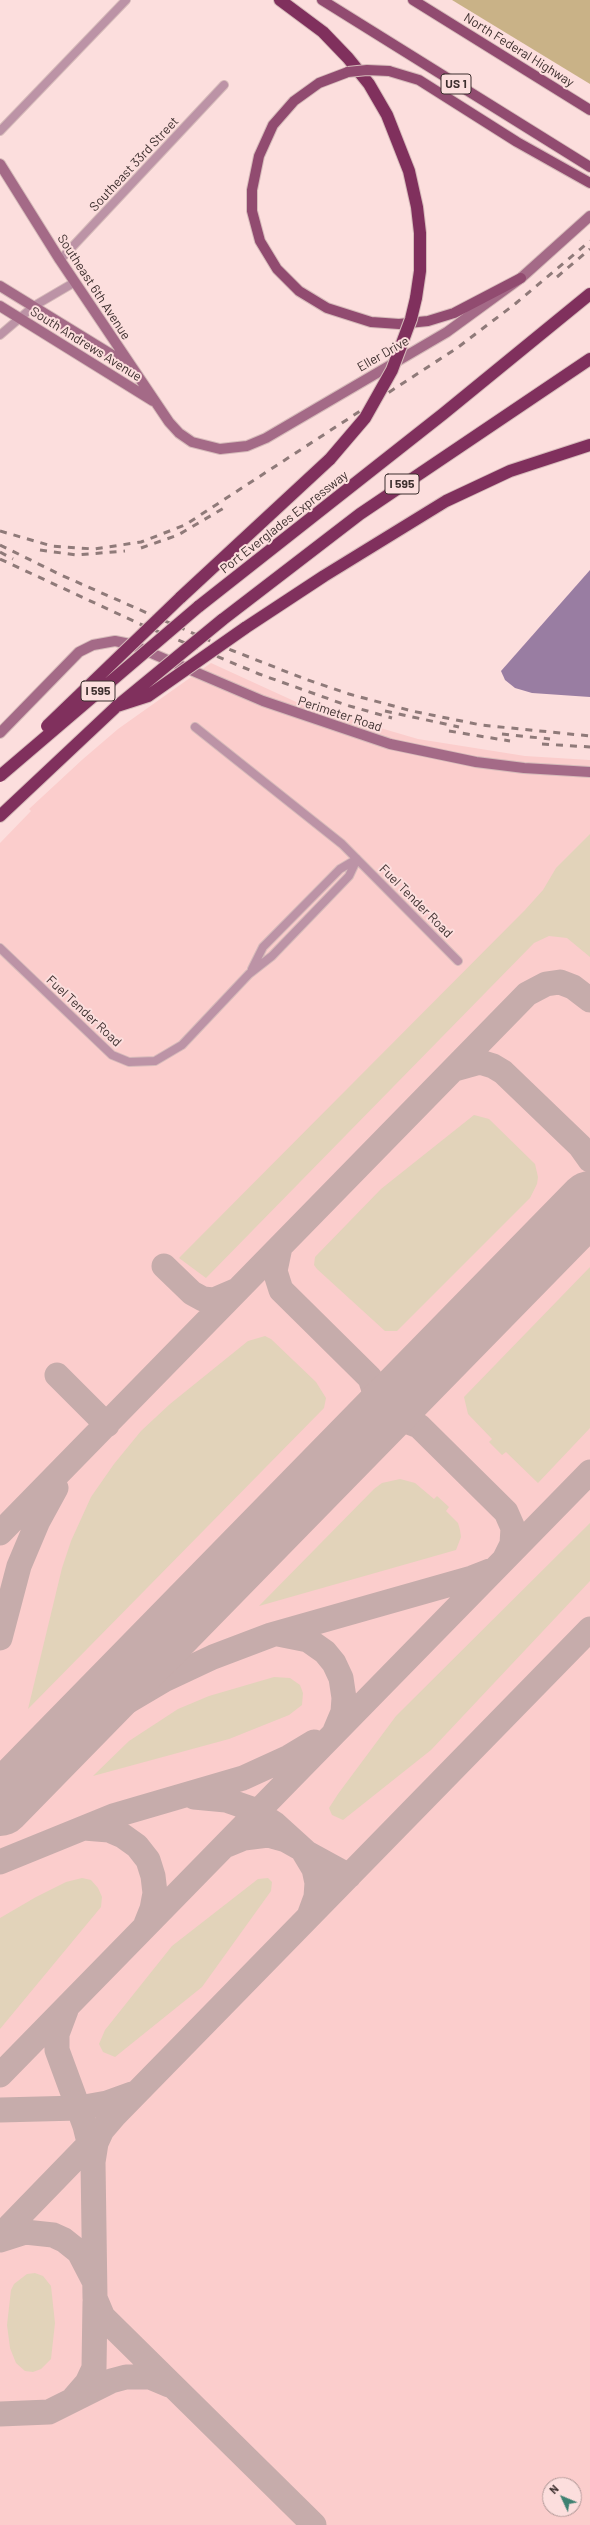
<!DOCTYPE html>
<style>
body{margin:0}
#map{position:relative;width:590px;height:2525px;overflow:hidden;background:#fcdedd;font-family:Barlow,sans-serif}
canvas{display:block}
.north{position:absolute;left:542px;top:2477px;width:40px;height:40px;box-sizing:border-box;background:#fcdedd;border:1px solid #b09897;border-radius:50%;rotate:314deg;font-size:11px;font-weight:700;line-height:16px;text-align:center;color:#3d2f2e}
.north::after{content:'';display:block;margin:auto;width:14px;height:18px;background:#3f8171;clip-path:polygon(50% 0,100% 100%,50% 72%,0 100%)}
</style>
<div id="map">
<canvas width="590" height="2525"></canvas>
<div class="north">N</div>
</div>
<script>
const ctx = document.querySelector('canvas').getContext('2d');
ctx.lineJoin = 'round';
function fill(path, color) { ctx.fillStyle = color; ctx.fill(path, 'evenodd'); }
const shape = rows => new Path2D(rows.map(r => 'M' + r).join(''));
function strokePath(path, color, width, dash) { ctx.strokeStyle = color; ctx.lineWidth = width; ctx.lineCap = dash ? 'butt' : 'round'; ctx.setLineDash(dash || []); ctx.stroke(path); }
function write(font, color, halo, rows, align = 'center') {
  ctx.font = font + ' Barlow,sans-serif'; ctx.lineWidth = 4; ctx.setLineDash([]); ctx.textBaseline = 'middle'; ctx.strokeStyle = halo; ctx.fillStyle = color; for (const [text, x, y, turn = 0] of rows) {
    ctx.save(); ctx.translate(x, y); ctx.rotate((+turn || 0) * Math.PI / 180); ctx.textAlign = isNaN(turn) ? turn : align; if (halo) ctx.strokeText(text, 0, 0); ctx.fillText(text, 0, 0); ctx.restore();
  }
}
fill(shape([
 [211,663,305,706,418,739,525,756,590,760,590,2525,0,2525,0,843,31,811,29,809,83,759,118,729],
 [550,2485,574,2485,574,2509,550,2509]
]), '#fbcdcc');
fill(shape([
 [590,834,590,957,567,938,549,936,534,943,206,1278,179,1258,525,910,543,890,556,868],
 [474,1115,489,1119,535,1164,538,1177,537,1184,530,1198,397,1331,385,1331,317,1269,314,1265,315,1257,381,1189],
 [590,1267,590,1428,538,1483,506,1452,502,1455,489,1442,492,1439,468,1414,464,1397],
 [265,1336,271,1339,316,1382,326,1398,324,1408,28,1709,62,1568,71,1541,91,1497,114,1464,141,1431,170,1404,248,1341],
 [400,1479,415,1483,434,1499,437,1496,449,1507,446,1511,458,1523,460,1530,461,1537,456,1550,259,1606,374,1489,382,1483],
 [590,1523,590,1581,431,1750,343,1820,332,1815,329,1808,338,1794,396,1716],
 [274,1677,290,1678,300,1685,303,1693,302,1705,289,1715,229,1739,93,1776,129,1741,178,1709,209,1696],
 [82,1878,91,1880,98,1888,102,1897,101,1907,0,2029,0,1918,36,1897,66,1882],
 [268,1878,272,1882,271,1891,202,1987,115,2057,103,2052,99,2044,105,2030,172,1946,258,1879],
 [35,2273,43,2276,51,2286,55,2323,51,2359,41,2369,33,2372,25,2371,16,2363,10,2348,7,2325,11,2290,14,2284,27,2274]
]), '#e2d3ba');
fill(shape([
 [452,0,590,0,590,84]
]), '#c9b287');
fill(shape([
 [590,570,590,697,532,693,515,688,505,680,501,671]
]), '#997da2');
strokePath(shape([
 [455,1069,480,1062,493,1066,503,1072,580,1146,590,1160],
 [586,1206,590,1197],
 [280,1247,275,1271,281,1290,370,1378,375,1393,375,1407,360,1436],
 [164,1266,192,1293,203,1299,214,1300,235,1291],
 [57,1375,107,1425],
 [358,1439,385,1421,406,1421,419,1426,506,1512,513,1528,512,1544,505,1558],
 [0,1533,527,994,546,984,560,982,573,987,590,1000],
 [278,1634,308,1640,325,1652,334,1663,341,1678,344,1698,343,1712,335,1731],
 [0,1638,19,1566,38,1521,56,1488],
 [16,1789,71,1741,120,1706,164,1680,213,1657,271,1635,472,1578,490,1571],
 [194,1797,226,1800,252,1809,275,1824,307,1853,349,1876],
 [84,1828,109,1830,123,1836,137,1846,148,1860,153,1876,155,1893,152,1909,146,1924],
 [227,1845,244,1838,268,1835,286,1840,302,1849,314,1869,317,1883,316,1897,309,1916],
 [0,1862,113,1816,243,1778,289,1757,314,1742],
 [66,2010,57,2034,57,2050,85,2126,93,2158],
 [0,2075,590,1472],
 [0,2110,79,2108,107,2103,132,2094],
 [0,2236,98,2135],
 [0,2240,25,2232,53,2235,64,2240,79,2252,93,2279],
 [74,2398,87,2383,94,2368,95,2302],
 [0,2414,49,2412,111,2381,126,2377,150,2377,169,2385],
 [314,2525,103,2317,95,2298,93,2162,96,2143,102,2130,114,2116,590,1629]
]), '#c6acab', 25);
strokePath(shape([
 [0,1805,590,1202]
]), '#c6acab', 62);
const street = shape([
 [0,131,126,0],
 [60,260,224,85],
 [0,335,34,306,75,282],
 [195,727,342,844,458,961],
 [0,948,112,1055,129,1062,155,1061,182,1045,249,974,272,956,349,876,357,859],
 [252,969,263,947,340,869,357,859]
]);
const secondary = shape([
 [0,164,60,260,169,422,179,433,192,442,220,449,247,446,266,438,447,332,521,278,590,216],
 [0,286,127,364],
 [0,306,153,401],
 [0,733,79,652,93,645,115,641,130,644,263,701,390,744,476,762,524,768,590,772]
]);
const primary = shape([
 [322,0,590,167],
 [413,0,590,110],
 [389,71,419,80,517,142,590,183],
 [348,72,319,83,294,101,273,125,259,156,252,190,252,211,260,241,277,269,299,291,327,308,371,322,399,324,428,321,454,313,521,278]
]);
const highway = shape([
 [280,0,323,32,348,58,369,84,387,115,409,171,417,207,420,233,420,271,416,298],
 [180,598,330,459],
 [198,607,443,414,590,294],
 [222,620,360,514,590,359],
 [245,628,324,576,446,501,510,471,590,445],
 [0,816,117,706]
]);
strokePath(street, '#d6bbba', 10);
strokePath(secondary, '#d6bbba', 12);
strokePath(primary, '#d6bbba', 12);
strokePath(highway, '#d6bbba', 14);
strokePath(street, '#bc93a6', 8);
strokePath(secondary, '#a46a87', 10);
strokePath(primary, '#914b70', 10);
strokePath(highway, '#80305d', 12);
strokePath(shape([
 [557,277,590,249],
 [0,531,52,546,94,549,141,542,185,525,457,348,515,304,590,241],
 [0,545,61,575,231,650,305,679,349,694,412,711,481,725,590,736],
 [141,548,178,535,224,508],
 [40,550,76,555,125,551],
 [0,552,13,559],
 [0,559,140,624,259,674,346,705,392,718],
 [385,711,459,727],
 [449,731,510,741],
 [502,734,550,739],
 [542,744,590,747]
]), '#8f7a79', 3, [7, 7]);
const primaryBridge = shape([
 [348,72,367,70,389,71]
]);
const highwayBridge = shape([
 [330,459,365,418,392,370,411,319,416,298],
 [121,703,222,620],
 [117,706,148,696,245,628],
 [47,726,180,598],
 [0,776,198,607]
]);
strokePath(primaryBridge, '#d6bbba', 12, []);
strokePath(highwayBridge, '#d6bbba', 14, []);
strokePath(primaryBridge, '#914b70', 10);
strokePath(highwayBridge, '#80305d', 12);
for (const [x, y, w] of [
 [456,84,30],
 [402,484,34],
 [98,691,34]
]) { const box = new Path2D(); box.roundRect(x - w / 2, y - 10, w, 20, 3); ctx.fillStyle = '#fcdedd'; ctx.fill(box); strokePath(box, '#3d2f2e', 1); }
write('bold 12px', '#3d2f2e', null, [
 ["US 1",456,84],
 ["I 595",402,484],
 ["I 595",98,691]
]);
write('13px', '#3d2f2e', '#fcdedd', [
 ["North Federal Highway",519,50,32],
 ["Southeast 33rd Street",134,164,-47],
 ["Southeast 6th Avenue",94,287,57],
 ["South Andrews Avenue",86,344,32],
 ["Eller Drive",383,354,-30],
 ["Port Everglades Expressway",284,522,-38],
 ["Perimeter Road",340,714,18],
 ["Fuel Tender Road",416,901,45],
 ["Fuel Tender Road",84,1011,43]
]);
</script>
